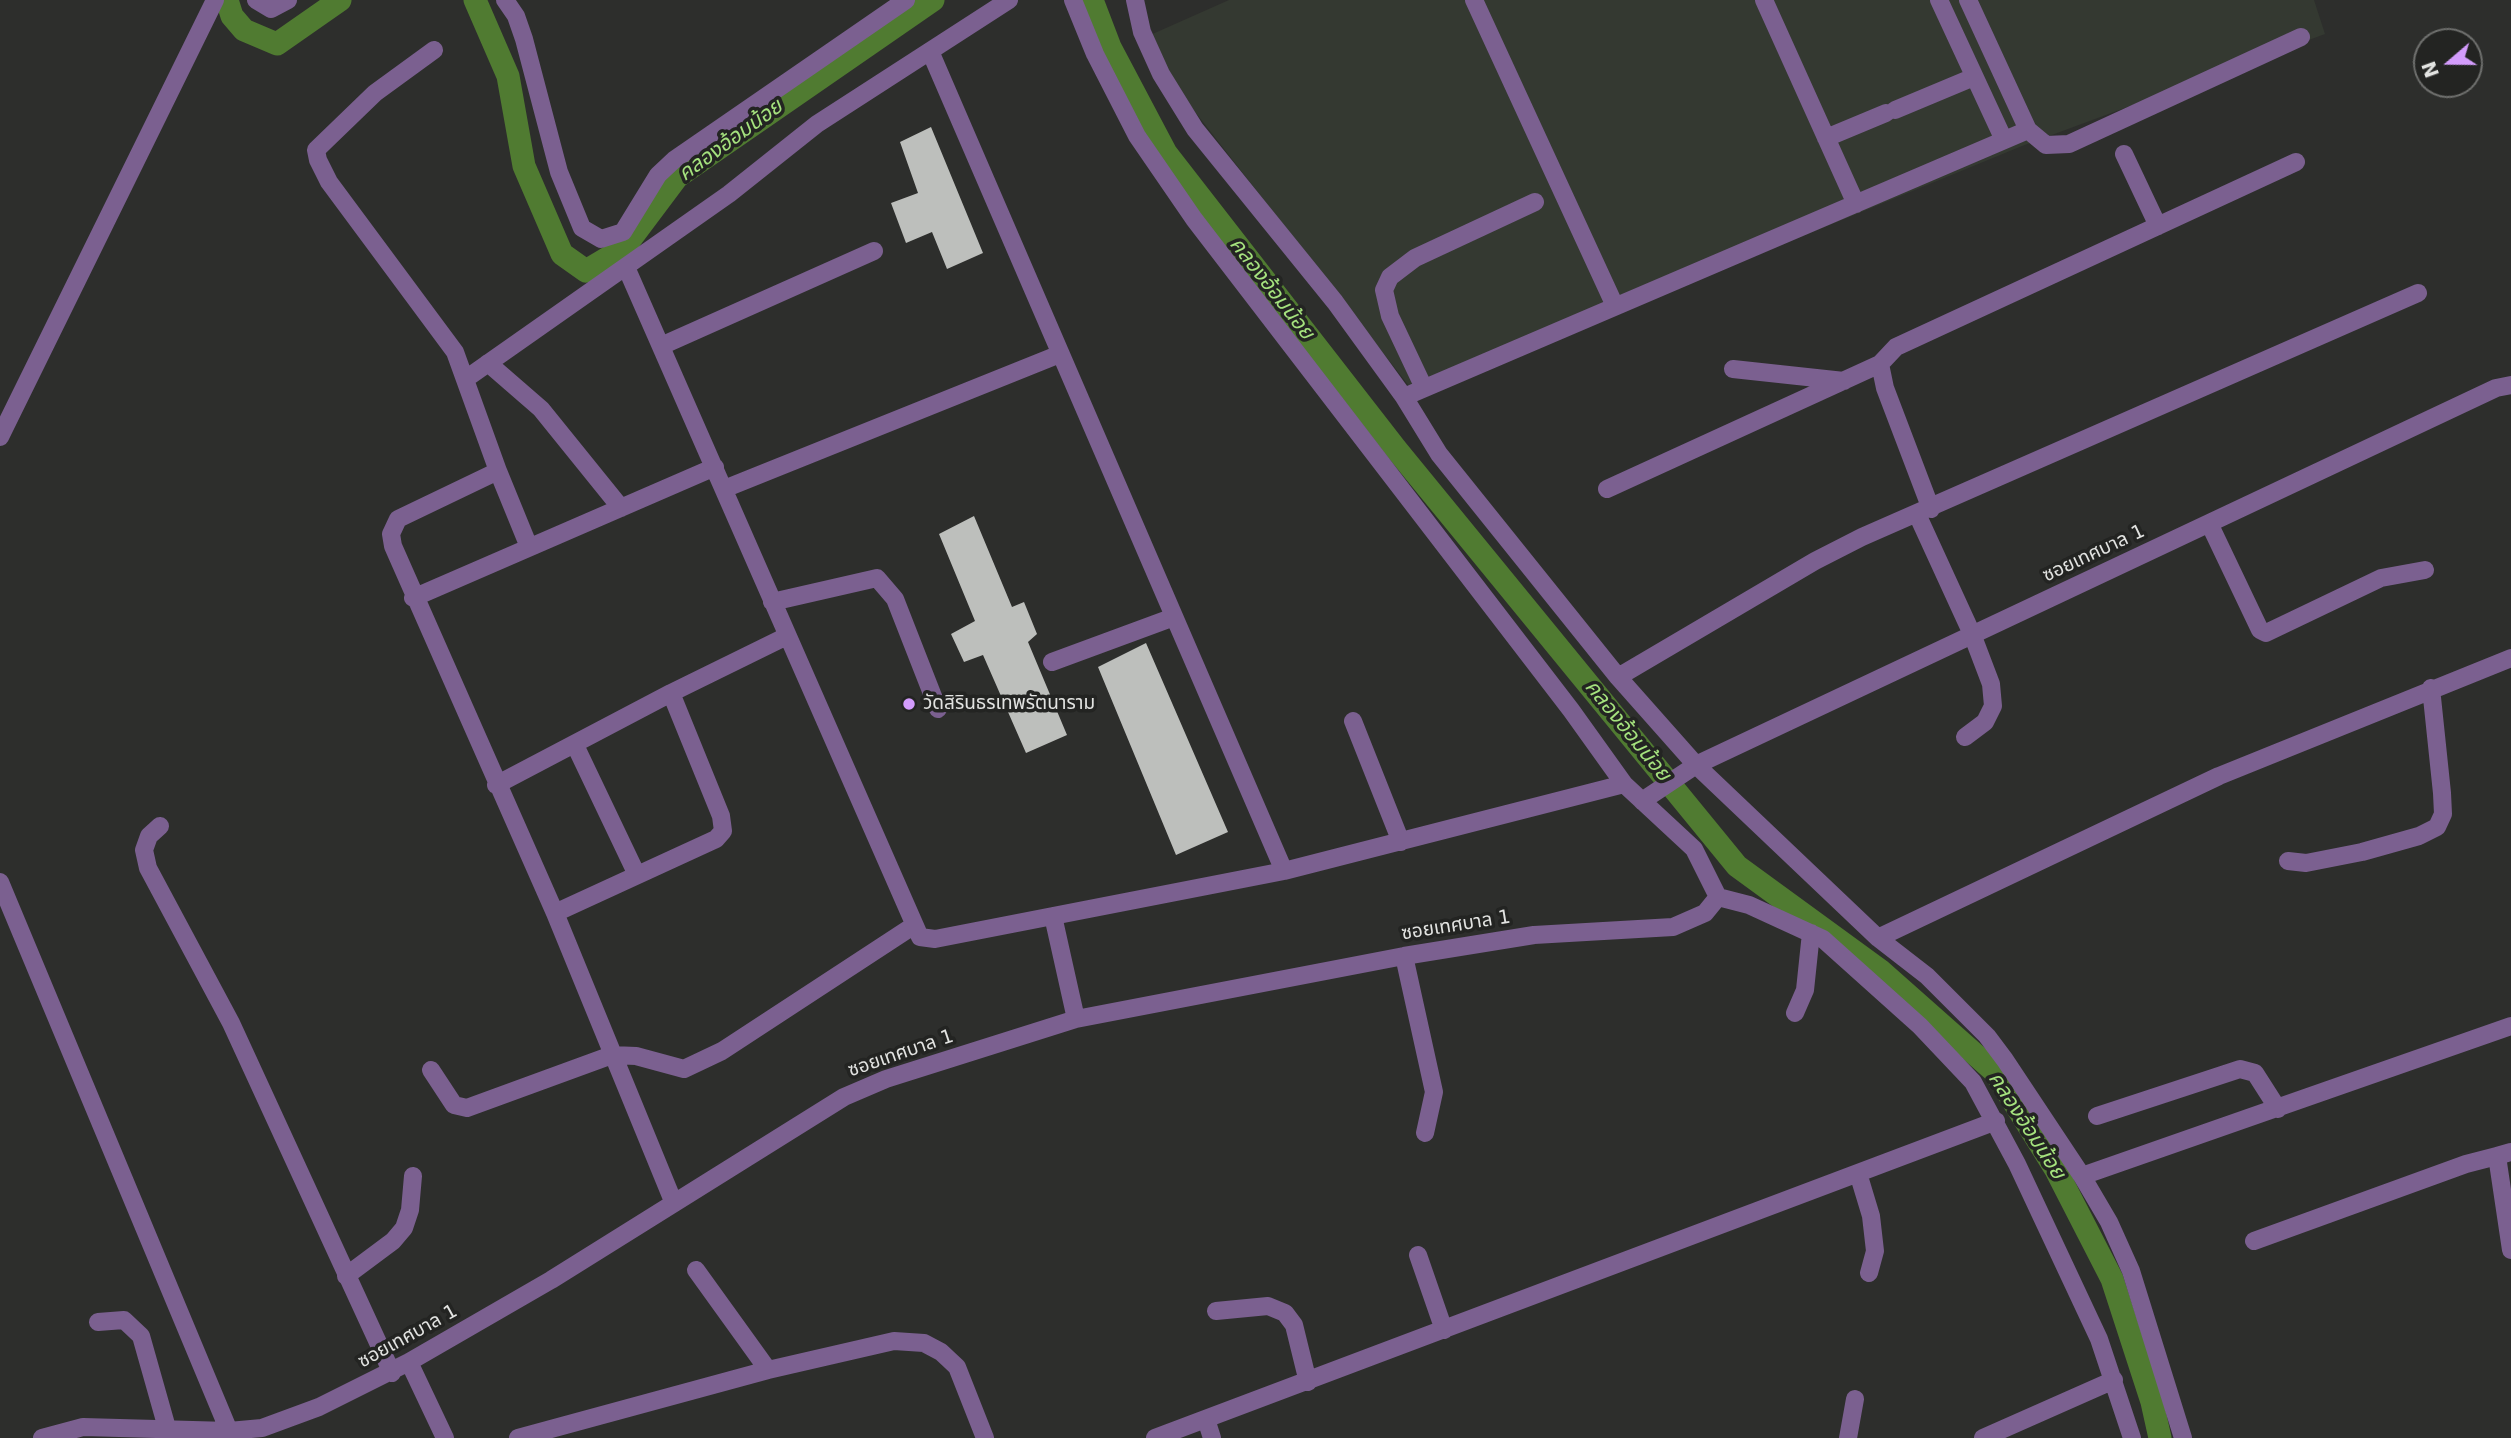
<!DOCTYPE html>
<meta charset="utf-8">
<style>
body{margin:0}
#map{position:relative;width:2511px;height:1438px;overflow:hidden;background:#2d2e2c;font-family:"DejaVu Sans",sans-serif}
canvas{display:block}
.north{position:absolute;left:2413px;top:28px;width:70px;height:70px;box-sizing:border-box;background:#232422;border:2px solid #6f706e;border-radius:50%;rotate:250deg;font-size:19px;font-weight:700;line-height:28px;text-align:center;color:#e2e3e1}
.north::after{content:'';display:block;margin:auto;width:24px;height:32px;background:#d39cfc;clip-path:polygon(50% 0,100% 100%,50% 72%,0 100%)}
</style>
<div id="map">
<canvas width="2511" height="1438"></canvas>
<div class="north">N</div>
</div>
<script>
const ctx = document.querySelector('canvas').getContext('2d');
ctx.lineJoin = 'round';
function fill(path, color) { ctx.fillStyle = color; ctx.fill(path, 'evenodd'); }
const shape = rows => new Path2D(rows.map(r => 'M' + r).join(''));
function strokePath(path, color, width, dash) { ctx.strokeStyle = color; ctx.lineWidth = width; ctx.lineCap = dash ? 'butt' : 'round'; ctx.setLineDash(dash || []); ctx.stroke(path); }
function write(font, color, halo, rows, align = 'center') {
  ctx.font = font + ' "DejaVu Sans","Noto Sans Thai",sans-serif'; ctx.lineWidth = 7; ctx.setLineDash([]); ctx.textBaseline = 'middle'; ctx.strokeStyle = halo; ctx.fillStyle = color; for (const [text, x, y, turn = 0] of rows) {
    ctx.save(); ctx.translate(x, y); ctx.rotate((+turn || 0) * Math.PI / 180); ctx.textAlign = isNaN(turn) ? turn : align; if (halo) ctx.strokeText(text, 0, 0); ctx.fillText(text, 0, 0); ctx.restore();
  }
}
fill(shape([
 [1229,0,2314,0,2325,34,2022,146,1416,395,1139,40]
]), '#343931');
strokePath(shape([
 [227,0,232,16,244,30,277,44,340,0],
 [475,0,508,76,524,166,562,254,586,271,623,249,677,177,933,0],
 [1092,0,1110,47,1166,153,1396,449,1737,866,1881,971,1995,1072,2056,1170,2112,1279,2152,1402,2160,1438]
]), '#507b31', 23);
fill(shape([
 [931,127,983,253,947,269,932,232,906,243,891,203,918,193,900,142],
 [974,516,1012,607,1024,602,1037,634,1028,642,1067,735,1026,753,983,655,964,662,951,634,975,621,939,534],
 [1146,643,1228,832,1176,855,1098,667]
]), '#bdbfbc');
strokePath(shape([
 [256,0,271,9,288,0],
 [505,0,516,16,524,39,559,172,582,228,601,239,623,232,658,175,674,160,906,0],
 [1135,0,1142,32,1161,74,1195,129,1335,302,1404,397,1439,454,1618,677,1696,765,1878,938,1927,976,1987,1036,2005,1060,2082,1176,2109,1222,2131,1271,2183,1438],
 [1474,0,1615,306],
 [1764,0,1856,204],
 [1939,0,2003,138],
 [1968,0,2028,130,2046,145,2069,144,2301,37],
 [434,50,375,93,316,150,318,160,329,182,455,352,498,471,398,519,391,534,393,546,555,913,673,1201],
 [930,51,1284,871],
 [1895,110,1974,77],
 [1826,138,1886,113],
 [2124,154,2158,226],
 [626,267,920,937,935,939,1284,871,1624,784],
 [661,346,874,251],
 [488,363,541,409,621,508],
 [1733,369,1844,381],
 [467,378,729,194,817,124,1009,0],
 [1424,388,1390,316,1384,290,1390,277,1415,258,1535,202],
 [1404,397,2028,130],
 [0,437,215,0],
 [498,471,529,547],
 [724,489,1060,354],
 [1607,489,1880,364],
 [1931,509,1885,388,1880,364,1896,347,2296,162],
 [1917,514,1972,634,1991,684,1993,706,1985,722,1965,737],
 [2209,523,2260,630,2266,633,2381,578,2425,570],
 [413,598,715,467],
 [772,602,877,578,895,599,938,709],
 [1052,662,1174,617],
 [1618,677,1815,561,1862,537,2418,293],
 [1353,721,1401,842],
 [575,745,637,875],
 [496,785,671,693,787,636],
 [1642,801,1696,765,2496,388,2511,385],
 [160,826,149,836,144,850,148,868,231,1023,392,1373],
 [2288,861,2306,863,2362,852,2419,836,2437,827,2443,814,2442,793,2431,688],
 [0,882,229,1431],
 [1718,897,1749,905,1823,939,1920,1026,1973,1082,2017,1164,2099,1339,2132,1438],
 [555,913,716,839,723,831,721,816,671,693],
 [1053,916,1076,1019],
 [1878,938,2219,776,2511,658],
 [1404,956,1434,1092,1425,1133],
 [1795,1013,1805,990,1811,933],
 [431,1070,454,1105,467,1108,612,1055,636,1056,684,1069,722,1051,913,926],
 [2097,1116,2240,1069,2255,1073,2278,1109],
 [2511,1152,2497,1156,2511,1250],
 [1858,1173,1871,1216,1875,1251,1869,1273],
 [2082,1176,2511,1026],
 [2254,1241,2466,1164,2497,1156],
 [1418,1255,1444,1330],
 [696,1270,768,1370],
 [346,1276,393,1241,404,1228,410,1210,413,1176],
 [1216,1311,1268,1306,1285,1313,1294,1325,1308,1382],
 [98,1322,124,1320,141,1336,167,1428],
 [409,1362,445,1438],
 [1206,1419,1212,1438],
 [42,1438,83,1427,229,1431,262,1428,319,1407,409,1362,551,1280,844,1097,886,1079,1076,1019,1404,956,1534,935,1673,927,1705,913,1718,897,1694,849,1624,784,1571,710,1194,219,1137,136,1095,54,1073,0],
 [518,1438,768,1370,894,1341,924,1343,941,1352,957,1367,985,1438],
 [1155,1438,1996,1121],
 [1848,1438,1855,1399],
 [1983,1438,2114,1380]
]), '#7b6090', 18);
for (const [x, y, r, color] of [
 [909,704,7,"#d39cfc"]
]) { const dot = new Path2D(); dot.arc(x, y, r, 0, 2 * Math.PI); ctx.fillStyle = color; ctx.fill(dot); strokePath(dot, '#232422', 2.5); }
write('19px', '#e2e3e1', '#232422', [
 ["ซอยเทศบาล 1",2094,554,-25],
 ["ซอยเทศบาล 1",1456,926,-9],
 ["ซอยเทศบาล 1",901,1054,-19],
 ["ซอยเทศบาล 1",408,1337,-29]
]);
write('19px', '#e2e3e1', '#232422', [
 ["วัดสิรินธรเทพรัตนาราม",923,704]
], 'left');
write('italic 21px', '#a5e27e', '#232422', [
 ["คลองอ้อมน้อย",731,141,-36],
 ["คลองอ้อมน้อย",1271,289,52],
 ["คลองอ้อมน้อย",1627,731,51],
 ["คลองอ้อมน้อย",2026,1126,57]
]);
</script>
